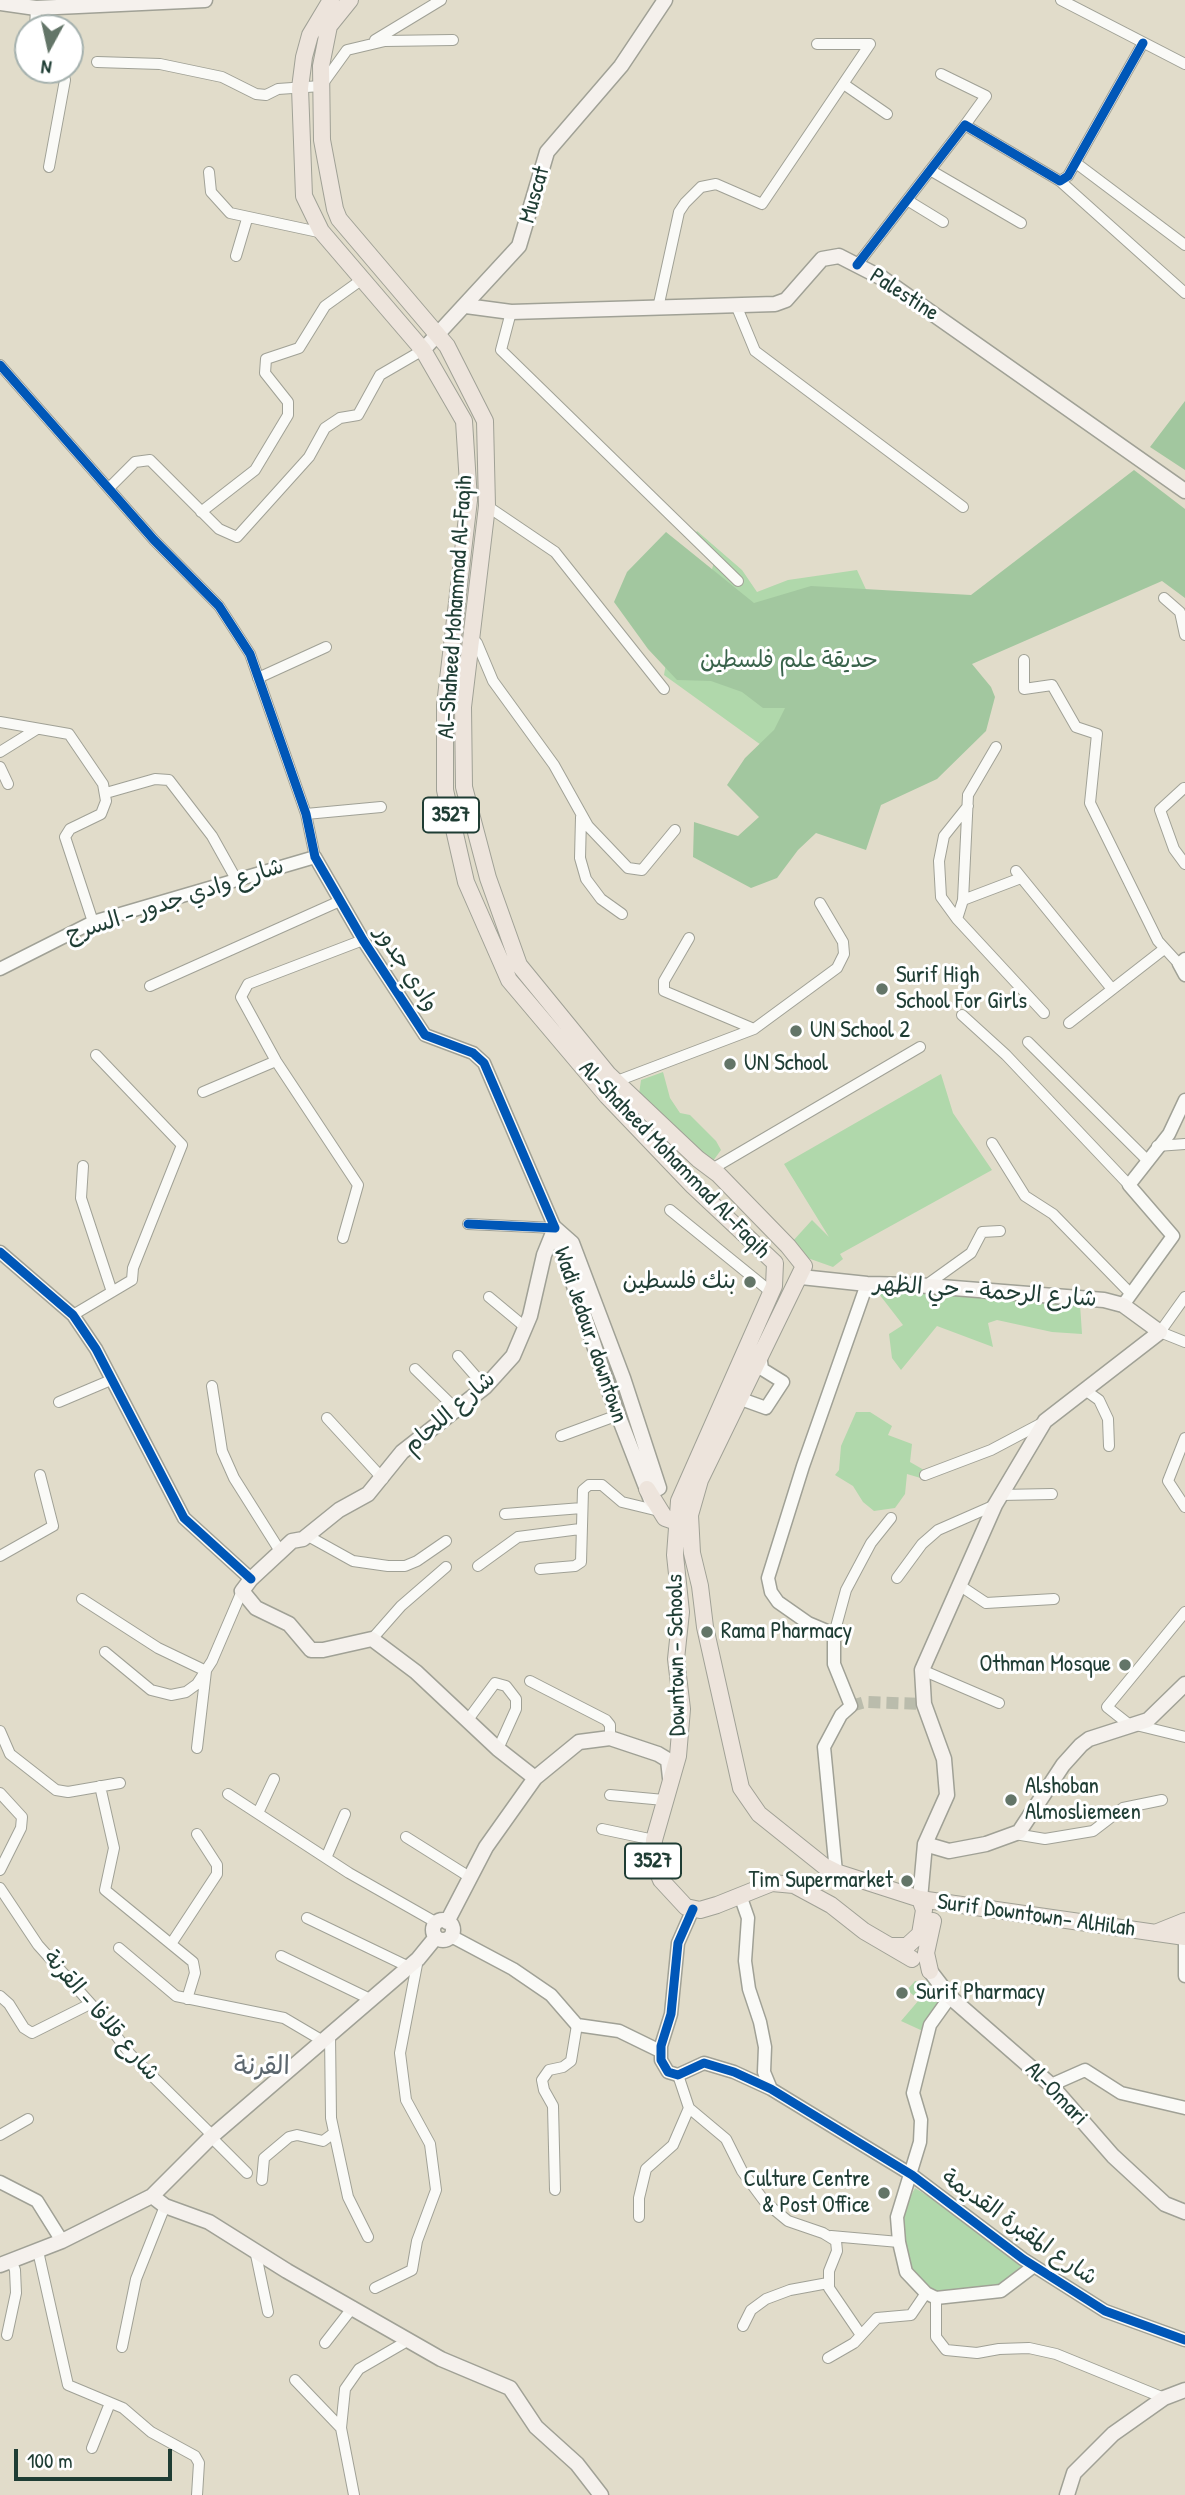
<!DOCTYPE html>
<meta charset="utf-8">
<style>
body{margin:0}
#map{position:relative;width:1185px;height:2495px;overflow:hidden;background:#e1dcca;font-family:"Patrick Hand",sans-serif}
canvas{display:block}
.north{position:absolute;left:14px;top:14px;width:70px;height:70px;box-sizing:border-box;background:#fff;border:2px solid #a5b1ae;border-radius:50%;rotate:188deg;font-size:19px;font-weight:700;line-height:28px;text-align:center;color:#1f3d34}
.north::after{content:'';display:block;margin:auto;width:24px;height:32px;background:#637568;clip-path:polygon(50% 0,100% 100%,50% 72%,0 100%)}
.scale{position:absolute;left:14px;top:2449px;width:158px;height:32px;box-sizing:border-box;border:4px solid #1f3d34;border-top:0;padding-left:9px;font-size:21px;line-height:24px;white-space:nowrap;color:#1f3d34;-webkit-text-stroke:5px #fff;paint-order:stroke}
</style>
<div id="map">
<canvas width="1185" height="2495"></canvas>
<div class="north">N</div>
<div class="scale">100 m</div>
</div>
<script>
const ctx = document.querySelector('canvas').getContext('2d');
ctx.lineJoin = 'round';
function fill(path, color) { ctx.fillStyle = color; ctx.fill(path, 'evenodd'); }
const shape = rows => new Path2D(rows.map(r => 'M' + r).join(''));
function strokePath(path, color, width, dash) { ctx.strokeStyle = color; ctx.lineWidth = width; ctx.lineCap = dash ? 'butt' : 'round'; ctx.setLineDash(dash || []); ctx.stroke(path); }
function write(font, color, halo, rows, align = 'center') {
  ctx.font = font + ' "Patrick Hand","Playpen Sans Arabic",sans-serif'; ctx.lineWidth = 6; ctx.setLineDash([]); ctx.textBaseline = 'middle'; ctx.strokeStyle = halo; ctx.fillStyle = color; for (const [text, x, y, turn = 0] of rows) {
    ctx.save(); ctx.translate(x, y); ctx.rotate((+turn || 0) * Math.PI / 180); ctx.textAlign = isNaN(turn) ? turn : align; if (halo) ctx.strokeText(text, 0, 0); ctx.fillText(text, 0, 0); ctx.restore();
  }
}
fill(shape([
 [697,531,742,570,757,592,788,580,857,570,881,622,768,750,664,675,673,622,705,595,714,562,689,541],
 [663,1072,670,1098,680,1113,690,1115,716,1141,721,1150,713,1161,698,1156,639,1094,641,1080],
 [941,1074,953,1113,992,1170,840,1254,843,1259,833,1267,802,1256,792,1242,812,1220,829,1237,784,1164],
 [885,1291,1080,1304,1082,1334,1052,1332,997,1320,988,1323,993,1347,937,1326,901,1370,892,1358,889,1334,903,1325,879,1294],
 [856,1412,870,1412,892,1426,888,1435,912,1444,910,1462,924,1470,924,1479,907,1474,905,1494,895,1508,874,1511,863,1502,853,1486,835,1475,839,1470,841,1446],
 [915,1981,928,1981,940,1998,925,2032,901,2021,919,2000,907,1990],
 [915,2188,1033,2262,1000,2288,932,2293,909,2270,900,2216]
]), '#b0d8ab');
fill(shape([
 [1185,401,1185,470,1150,447],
 [1134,470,1185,509,1185,598,1162,581,972,664,991,687,995,697,986,731,937,779,881,805,866,850,816,833,798,850,777,878,751,888,693,857,694,822,738,836,759,817,727,785,745,758,774,730,785,708,763,708,742,692,711,681,677,680,648,649,614,602,627,572,666,532,754,603,811,586,971,595]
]), '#a2c79f');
strokePath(shape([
 [851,1706,865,1702,924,1704]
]), '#babcac', 12, [12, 6]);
const minor = shape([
 [1061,0,1185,64],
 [35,28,36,8],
 [375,40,441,0],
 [817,44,870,44],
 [97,62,160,64,222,77,256,94,266,95,278,89,321,86,347,50,385,41,453,40],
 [941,74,986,96,965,125],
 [845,85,887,114],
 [1076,163,1185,245],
 [49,167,65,80,62,70],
 [930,170,1021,223],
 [209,172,211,192,230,213,323,233],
 [1060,181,1185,293],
 [907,200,943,222],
 [236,256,247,219],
 [857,265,965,125,1060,181,1068,176,1143,43],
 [736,305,755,351,963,507],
 [658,308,679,212,685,203,701,187,716,184,762,204,870,44],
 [511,312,501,350,738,581],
 [0,365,154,540,219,606,250,654,306,814,315,857],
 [109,488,135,462,150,460,219,529,237,537,309,457,325,428,340,418,358,415,380,375,423,350],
 [487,506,555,552,664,689],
 [201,512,255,470,288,415,288,402,265,373,266,359,299,348,325,306,364,278],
 [1164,598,1180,612,1185,635],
 [471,637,477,643,493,681,554,765,588,826,628,868,642,870,675,830],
 [1024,660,1024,689,1052,685,1076,727,1097,734,1090,803,1158,941,1179,964],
 [258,678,326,647],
 [0,722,69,734,103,784,106,801,101,814,70,829,65,837,93,922],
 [0,752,37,729],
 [0,767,8,784],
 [1184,788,1160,810,1174,849,1185,864],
 [106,793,155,779,169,780,212,836,236,879],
 [306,814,381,807],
 [581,817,580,858,586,879,601,899,622,914],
 [1016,871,1112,989],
 [1021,878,963,900,957,919,1044,1013],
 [963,900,968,795,996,747],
 [957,919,941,897,939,861,944,836,968,806],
 [689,938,664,981,664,991,754,1029],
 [150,986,340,901],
 [962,1015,1006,1055,1129,1185],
 [1069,1023,1164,949],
 [1028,1042,1146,1159],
 [617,1081,754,1029,837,968,844,954,843,942,820,903],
 [203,1092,276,1061],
 [992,1143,1025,1196,1053,1214,1131,1294],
 [1157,1146,1185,1144],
 [83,1166,81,1198,112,1292],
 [712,1169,920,1047],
 [670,1210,771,1292],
 [468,1224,555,1228],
 [343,1238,358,1185,276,1061,241,997,248,984,363,940],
 [925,1286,971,1253,982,1232,1000,1231],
 [489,1297,525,1327],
 [1185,1297,1160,1332,1185,1342],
 [73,1315,132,1280,133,1268,182,1145,96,1055],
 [458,1356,485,1387],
 [415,1369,457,1410],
 [212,1386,222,1451,234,1478,280,1551],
 [1085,1390,1099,1400,1108,1419,1109,1446],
 [59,1402,111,1380],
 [327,1418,383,1479],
 [561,1436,618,1415],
 [1185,1438,1168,1481,1185,1507],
 [925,1475,991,1450,1044,1422],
 [1001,1495,1052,1494],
 [505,1514,582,1508],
 [308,1536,353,1561,388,1566,405,1566,417,1561,446,1541],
 [0,1556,53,1526,40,1475],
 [478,1566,518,1537,580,1529],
 [540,1569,575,1566,581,1562,583,1490,589,1485,602,1485,622,1502,655,1510],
 [897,1578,922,1544,938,1530,995,1505],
 [959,1585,986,1603,1054,1599],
 [82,1599,158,1648,206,1671,197,1748],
 [834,1634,846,1590,871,1543,891,1518],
 [372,1639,401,1606,446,1567],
 [105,1652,151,1690,171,1695,186,1692,197,1684,212,1661,242,1591],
 [922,1670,999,1703],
 [530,1681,606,1720,610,1725,610,1738],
 [467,1721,495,1683,506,1686,516,1699,516,1709,498,1749],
 [1136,1725,1185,1737],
 [1131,1726,1107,1707,1185,1612],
 [0,1731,10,1754,56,1790,68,1792,120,1783],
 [100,1786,114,1848,105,1890,193,1962,195,1973,187,1999],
 [0,1793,22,1817,21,1828,0,1870],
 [228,1794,349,1873,437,1923],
 [610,1795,664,1800],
 [258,1813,274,1779],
 [602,1829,654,1840],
 [1015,1834,1045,1839,1093,1831,1123,1808,1162,1800],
 [406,1837,468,1876],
 [326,1858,345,1814],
 [0,1888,38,1945,99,2013,130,2054,213,2136],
 [307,1918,409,1967],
 [171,1944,217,1874,217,1865,197,1834],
 [119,1948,176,1996,284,2018,323,2041],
 [281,1956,370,1999],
 [0,1996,9,2004,24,2028,32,2033,90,2004],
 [330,2035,331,2118,348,2197,368,2237],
 [678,2075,689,2108,726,2139,742,2171,765,2202,788,2221,823,2233,836,2241,837,2251,829,2271,829,2288,861,2335],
 [0,2135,28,2119],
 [211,2137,247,2173],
 [262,2180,264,2158,289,2137,297,2135,323,2141,334,2133],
 [555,2190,553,2106,544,2090,542,2080,549,2070,563,2067,571,2061,577,2025],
 [639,2217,639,2198,646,2169,673,2145,689,2108],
 [831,2236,899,2242],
 [255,2250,268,2312],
 [38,2251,68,2385,123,2408,151,2432,195,2456,199,2463,197,2495],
 [375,2288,412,2270,417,2241,436,2190,430,2144,406,2100,400,2053,418,1959],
 [936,2298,936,2337,946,2350,977,2353,999,2349,1029,2348,1056,2354,1164,2398],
 [743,2326,751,2310,766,2299,790,2290,828,2283],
 [7,2335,16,2293,15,2270,11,2260],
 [325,2343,353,2307],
 [122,2347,136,2279,165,2206],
 [828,2358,854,2343,877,2318,911,2315,926,2293],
 [295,2380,341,2428],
 [92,2448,110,2403],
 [354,2495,341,2428,345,2389,359,2369,409,2340]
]);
const tertiary = shape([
 [1185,959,1179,964,1185,975],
 [0,969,93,922,315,857,363,940,425,1035,473,1053,484,1063,555,1228],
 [0,1252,73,1315,96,1349,184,1518,251,1579],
 [1123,1305,1173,1236,1129,1185,1169,1134,1185,1100],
 [741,1399,766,1408,783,1382,762,1369,760,1354],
 [836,1872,824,1747,841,1715,851,1706,834,1664,834,1634,808,1623,778,1602,771,1592,768,1578,803,1466,867,1284],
 [740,1895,748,1918,745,1961,749,1989,760,2022,765,2047,764,2072,771,2089],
 [693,1909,678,1943,671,2014,661,2046,661,2060,668,2072,678,2075,704,2063,734,2072,771,2089,912,2175,1023,2259,1105,2311,1185,2340],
 [451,1936,513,1969,551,1995,577,2025,619,2031,660,2051],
 [1185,1941,1185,1976],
 [950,1997,930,2025,913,2093,921,2120,920,2142,897,2217,899,2242,906,2272,926,2293,936,2298,1001,2291,1034,2266],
 [1051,2085,1085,2070,1121,2093,1185,2108],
 [0,2182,37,2201,62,2241]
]);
const secondary = shape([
 [0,3,36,8,205,0],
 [466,306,511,312,775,304,786,300,822,259,839,256,882,278,1185,491],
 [423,350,519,246,547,152,621,66,665,0],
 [555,1228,572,1243,623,1378,659,1488],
 [555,1229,613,1402,651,1500],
 [801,1277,867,1284,916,1285,1104,1300,1123,1305,1160,1332,1045,1421,995,1505,922,1670,924,1704,944,1759,947,1795,925,1844,920,1899],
 [535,1778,498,1749,416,1672,372,1639,323,1650,311,1650,289,1624,256,1608,242,1591,251,1579,292,1541,303,1539,339,1510,368,1494,402,1452,485,1387,513,1356,530,1316,544,1255,555,1228],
 [925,1844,949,1851,986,1844,1019,1832,1063,1765,1081,1745,1089,1739,1148,1720,1185,1684],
 '433 1930a10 10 0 1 1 20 0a10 10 0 1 1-20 0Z',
 [447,1922,486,1847,535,1778,579,1742,610,1738,658,1754,668,1760,670,1778],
 [930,1971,950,1997,1051,2085,1113,2156,1165,2204,1185,2212],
 [152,2196,165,2206,209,2222,287,2271,441,2359,510,2388,536,2427,577,2464,601,2495],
 [0,2265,62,2241,152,2196,211,2137,418,1959,436,1937],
 [1067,2495,1074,2473,1113,2434,1164,2398,1185,2390]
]);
const primary = shape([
 [331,0,310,35,304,57,300,88,304,196,321,231,423,350,464,421,469,500,445,705,445,790,466,882,509,980,607,1096,693,1186,775,1263,774,1286,679,1501,675,1555,681,1612,676,1659,682,1709,678,1756,654,1840,653,1861,661,1880,686,1907,700,1910,717,1905,772,1883,794,1885,831,1905,864,1931,912,1959],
 [350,0,329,26,321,66,322,140,335,209,339,219,447,346,485,421,487,506,463,707,464,787,488,878,519,965,608,1074,698,1159,718,1174,788,1246,804,1266,700,1480,690,1515,692,1553,700,1586,705,1627,741,1788,759,1814,824,1866,836,1872,920,1899,1185,1937],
 [647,1489,665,1518,682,1524],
 [1155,1933,1185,1921],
 [891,1946,907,1946,920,1934,924,1910,920,1899],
 [930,1971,926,1953,933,1921]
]);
strokePath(minor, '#a0a196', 12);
strokePath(tertiary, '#a0a196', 15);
strokePath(secondary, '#a0a196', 17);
strokePath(primary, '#a0a196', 18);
strokePath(minor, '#fafaf7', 10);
strokePath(tertiary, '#fafaf7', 12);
strokePath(secondary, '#f5f1ed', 14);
strokePath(primary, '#ede4dc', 16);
strokePath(shape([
 [857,265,965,125,1060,181,1068,176,1143,43],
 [0,365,154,540,219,606,250,654,306,814,315,857,363,940,425,1035,473,1053,484,1063,555,1228,468,1224],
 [0,1252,73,1315,96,1349,184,1518,251,1579],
 [693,1909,678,1943,671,2014,661,2046,661,2060,668,2072,678,2075,704,2063,734,2072,771,2089,912,2175,1023,2259,1105,2311,1185,2340]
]), '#0057b8', 9);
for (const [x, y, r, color] of [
 [882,989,7,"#637568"],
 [796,1031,7,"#637568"],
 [730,1064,7,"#637568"],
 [750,1282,7,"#637568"],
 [707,1632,7,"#637568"],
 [1125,1665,7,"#637568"],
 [1011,1800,7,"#637568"],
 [907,1881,7,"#637568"],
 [902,1993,7,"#637568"],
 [884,2193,7,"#637568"]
]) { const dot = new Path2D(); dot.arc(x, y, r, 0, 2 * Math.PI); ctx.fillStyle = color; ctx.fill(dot); strokePath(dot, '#fff', 2.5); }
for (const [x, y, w] of [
 [451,815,56],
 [653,1861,56]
]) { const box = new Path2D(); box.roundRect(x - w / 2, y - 17.5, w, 35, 5); ctx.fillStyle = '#fff'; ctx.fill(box); strokePath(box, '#1f3d34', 2); }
write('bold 21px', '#1f3d34', null, [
 ["3527",451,815],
 ["3527",653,1861]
]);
write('23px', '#1f3d34', '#fff', [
 ["Muscat",535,195,-74],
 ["Palestine",904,295,33],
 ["Al-Shaheed Mohammad Al-Faqih",456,607,-86],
 ["شارع وادي جدور - السرج",175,901,-18],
 ["وادي جدور",406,969,57],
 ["Al-Shaheed Mohammad Al-Faqih",674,1160,46],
 ["شارع الرحمة - حي الظهر",985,1292,4],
 ["Wadi Jedour, downtown",590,1335,71],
 ["شارع اللحام",450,1413,-41],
 ["Downtown - Schools",677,1655,-91],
 ["Surif Downtown- AlHilah",1036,1916,8],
 ["شارع قلافا - القرنة",101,2016,49],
 ["Al-Omari",1056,2094,46],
 ["شارع المقبرة القديمة",1019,2228,35]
]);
write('23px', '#39634b', '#fff', [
 ["حديقة علم فلسطين",789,661]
]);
write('23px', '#1f3d34', '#fff', [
 ["Surif High",896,976],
 ["School For Girls",896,1002],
 ["UN School 2",810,1031],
 ["UN School",744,1064],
 ["بنك فلسطين",736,1282,"right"],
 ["Rama Pharmacy",721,1632],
 ["Othman Mosque",1111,1665,"right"],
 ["Alshoban",1025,1787],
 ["Almosliemeen",1025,1813],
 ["Tim Supermarket",893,1881,"right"],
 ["Surif Pharmacy",916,1993],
 ["Culture Centre",870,2180,"right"],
 ["& Post Office",870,2206,"right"]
], 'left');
write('26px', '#5b666e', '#fff', [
 ["القرنة",262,2067]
]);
</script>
